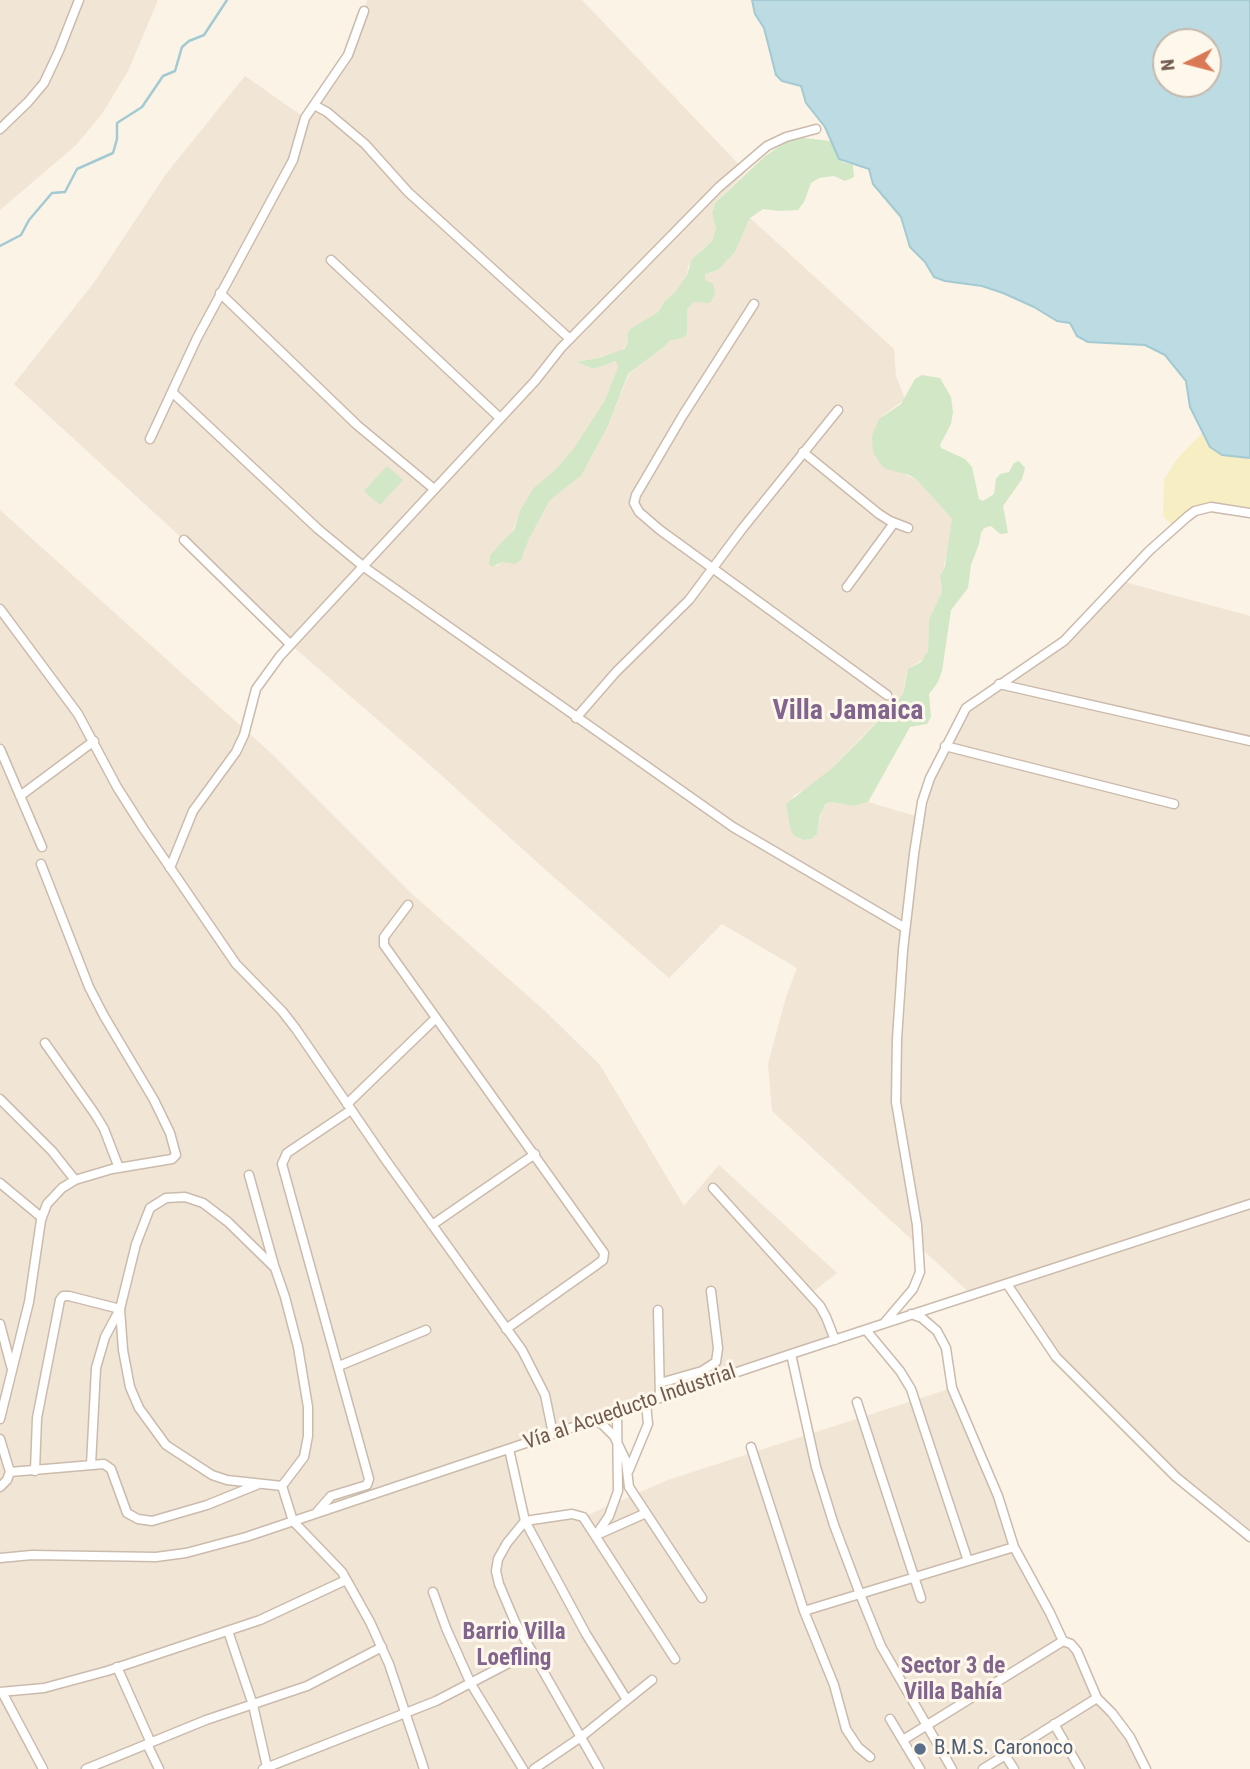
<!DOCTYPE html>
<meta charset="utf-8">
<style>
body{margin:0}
#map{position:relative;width:1250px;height:1769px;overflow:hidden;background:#faf3e6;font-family:"Roboto Condensed",sans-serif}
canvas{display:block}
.north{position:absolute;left:1152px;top:28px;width:70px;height:70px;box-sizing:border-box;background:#fdf7ec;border:2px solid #c5b9ac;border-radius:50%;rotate:264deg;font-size:19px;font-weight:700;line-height:28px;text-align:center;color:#715b4d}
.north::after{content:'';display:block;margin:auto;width:24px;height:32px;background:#da7955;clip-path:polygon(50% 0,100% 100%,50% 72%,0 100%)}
</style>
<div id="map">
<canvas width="1250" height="1769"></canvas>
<div class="north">N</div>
</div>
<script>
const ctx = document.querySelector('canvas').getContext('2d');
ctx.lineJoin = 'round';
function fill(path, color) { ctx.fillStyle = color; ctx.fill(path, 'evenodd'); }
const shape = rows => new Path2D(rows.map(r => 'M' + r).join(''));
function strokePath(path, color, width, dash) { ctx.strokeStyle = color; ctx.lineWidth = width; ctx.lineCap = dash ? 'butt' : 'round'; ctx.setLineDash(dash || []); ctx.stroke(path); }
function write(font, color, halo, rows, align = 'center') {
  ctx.font = font + ' "Roboto Condensed",sans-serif'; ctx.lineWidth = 6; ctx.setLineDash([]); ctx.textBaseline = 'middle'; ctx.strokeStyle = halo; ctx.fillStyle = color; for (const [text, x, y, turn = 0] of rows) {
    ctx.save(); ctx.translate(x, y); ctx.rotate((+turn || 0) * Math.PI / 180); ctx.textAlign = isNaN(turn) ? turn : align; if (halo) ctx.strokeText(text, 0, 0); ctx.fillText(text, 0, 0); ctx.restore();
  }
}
fill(shape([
 [0,0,158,0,128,71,102,114,75,146,0,210],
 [367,0,582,0,746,172,715,203,712,213,716,229,712,241,701,250,688,267,687,275,675,292,665,301,658,312,630,329,627,334,628,343,619,353,576,362,594,369,617,361,618,367,605,400,574,448,517,519,511,535,490,555,489,564,497,566,502,562,521,560,529,539,550,500,581,476,608,426,629,374,664,347,669,341,682,338,687,320,687,310,694,302,699,301,705,274,718,270,735,252,750,218,894,349,896,376,905,399,882,416,893,469,917,480,952,519,951,538,940,581,942,592,929,619,928,651,925,658,912,666,906,675,903,694,831,769,809,788,794,795,787,810,794,836,804,840,812,839,817,834,822,809,830,802,854,806,868,802,919,817,922,802,961,716,1048,652,1121,581,1250,616,1250,1537,1176,1477,1080,1382,1007,1286,974,1297,772,1111,768,1064,786,997,797,968,722,924,669,978,539,864,430,765,290,644,184,540,14,384,93,284,166,174,245,76,305,118,327,87,361,23],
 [0,510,272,754,411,893,545,1011,600,1065,684,1206,719,1165,837,1273,809,1295,835,1340,510,1449,525,1520,583,1517,668,1480,952,1388,1008,1526,1055,1626,1071,1644,1105,1705,1146,1769,0,1769]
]), '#f1e5d5');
fill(shape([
 [803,138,831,141,837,156,842,162,853,165,854,177,845,181,834,176,819,178,811,183,804,202,798,210,779,211,763,209,750,218,735,252,718,270,705,274,705,280,713,284,715,294,710,303,694,302,687,310,687,334,682,338,669,341,664,347,628,374,608,426,581,476,550,500,529,539,521,560,515,564,502,562,492,567,489,564,490,555,514,530,520,511,533,489,556,469,574,448,605,400,618,367,616,361,594,369,576,362,602,357,624,349,628,343,627,334,630,329,658,312,665,301,675,292,687,275,692,259,712,241,716,229,712,213,715,203,764,157,789,140],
 [922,375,940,378,951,397,953,412,951,424,940,445,941,448,965,459,972,467,979,499,983,501,994,494,996,479,1000,474,1009,472,1014,463,1019,461,1025,468,1022,479,1003,506,1008,533,1000,534,991,526,984,528,981,533,979,544,971,565,968,588,951,610,942,671,938,682,929,694,931,717,927,724,910,727,868,802,854,806,830,802,825,805,820,815,817,834,812,839,804,840,794,836,791,831,786,804,831,769,861,739,903,694,908,669,921,662,928,651,929,619,942,592,940,576,945,566,952,519,917,480,909,475,886,469,882,466,873,452,872,436,879,419,901,404,915,379],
 [387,466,403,480,380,505,364,491]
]), '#d2e7c6');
fill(shape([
 [1202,433,1210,447,1222,455,1250,458,1250,513,1202,509,1175,528,1163,516,1164,480,1177,459]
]), '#f7eec3');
const water = shape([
 [752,0,1250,0,1250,458,1222,455,1210,447,1190,407,1186,381,1165,355,1145,345,1088,342,1077,336,1070,323,1057,321,1034,307,1003,293,982,286,945,281,934,277,925,262,910,247,901,217,873,184,869,169,839,159,825,127,806,103,801,86,782,81,776,75,764,28,755,14,752,0],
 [1166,42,1208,42,1208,84,1166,84,1166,42]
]);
fill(water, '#bcdbe2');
strokePath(water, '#a3cad3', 2);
strokePath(shape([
 [0,246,21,235,29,220,52,193,65,192,77,169,113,153,117,139,117,123,142,107,163,76,175,71,182,47,189,41,204,35,227,0]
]), '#a3cad3', 2.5);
const street = shape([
 [314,105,327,112,365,144,408,192,570,339],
 [0,129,28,102,44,83,59,51,79,0],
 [331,260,500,418],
 [220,293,357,425,434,489],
 [754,304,683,415,636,495,634,503,639,512,660,530,887,695],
 [172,392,318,529,364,567,733,827,905,928],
 [150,439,197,338,293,160,305,118,348,55,364,11],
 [803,452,879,514,890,521,908,528],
 [184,540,290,644],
 [847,587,894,523],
 [0,609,78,714,117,787,143,828,236,964,282,1011,296,1029,385,1159,522,1350,545,1395,553,1434],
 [999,684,1250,741],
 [576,718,616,672,689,600,742,529,838,410],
 [945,746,1174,804],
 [0,749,42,847],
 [20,796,94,741],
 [170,868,193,811,236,752,244,735,256,689,280,656,535,381,561,348,719,187,767,146,786,137,816,129],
 [408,905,384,937,384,945,604,1253,603,1260,595,1266,506,1329],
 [45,1043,95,1114,104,1129,119,1168],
 [0,1099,52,1151,75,1180],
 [347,1104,436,1018],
 [249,1175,274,1265],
 [0,1183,41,1217],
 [713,1188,820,1306,826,1317,835,1340],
 [185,1197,203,1203,228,1222,275,1268,285,1297,298,1347,308,1407,308,1436,304,1457,282,1486,227,1480,212,1475,166,1445,139,1408,130,1387,123,1350,120,1309,136,1244,150,1208,166,1198,185,1197],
 [432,1225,535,1154],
 [1007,1284,1056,1357,1176,1477,1250,1537],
 [658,1310,660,1398],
 [911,1314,922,1318,937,1331,946,1348,952,1388,998,1496,1014,1547,1050,1613,1063,1641,1071,1644,1077,1651,1097,1698,1112,1713,1130,1737,1146,1769],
 [885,1322,913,1289,920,1272,917,1225,896,1102,897,1039,903,950,914,854,922,802,930,778,966,708,1064,641,1149,551,1187,517,1195,511,1211,507,1250,513],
 [0,1324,11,1366],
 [866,1330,900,1371,911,1389,968,1561],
 [791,1354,816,1467,834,1525,860,1594,881,1646,952,1769],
 [339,1366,426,1330],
 [660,1383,702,1371,716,1362,718,1348,711,1291],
 [857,1402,921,1598],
 [0,1419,29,1302,41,1220,47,1204,62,1188,75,1180,112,1169,172,1159,176,1155,170,1133,154,1100,104,1016,89,987,41,864],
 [594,1420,603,1425,614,1436,626,1461,629,1487,702,1598],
 [0,1439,10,1472,7,1480,0,1487],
 [751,1447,804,1611,834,1685,846,1729,858,1747,870,1757],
 [509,1449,525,1521,586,1634,627,1700],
 [629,1470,648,1424,646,1403],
 [35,1471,37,1418,60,1300,63,1296,69,1296,120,1309,105,1337,96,1368,91,1465],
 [10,1472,104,1464,111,1469,127,1513,138,1519,152,1521,207,1505,259,1484],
 [282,1486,293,1521,342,1572,370,1622,389,1664,424,1769],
 [317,1512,331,1496,367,1485,369,1479,282,1164,287,1153,351,1110],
 [599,1534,646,1513],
 [596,1535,609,1516,618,1491,617,1413],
 [0,1558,32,1555,156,1557,186,1553,246,1537,791,1354,1250,1204],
 [433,1592,446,1628,471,1684,523,1769],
 [804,1611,1014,1547],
 [228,1631,253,1705,267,1767],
 [117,1667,151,1743],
 [0,1692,44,1688,107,1671,260,1620,346,1580],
 [2,1692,43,1769],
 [890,1719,920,1769],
 [1054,1724,1080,1769],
 [903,1740,1063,1641],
 [147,1744,159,1769],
 [1005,1755,1014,1769],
 [86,1769,206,1720,307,1686,382,1647],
 [263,1769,436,1701,532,1651],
 [534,1769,581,1737,652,1680],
 [599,1769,515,1622,499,1584,496,1571,498,1559,507,1543,525,1521,572,1514,583,1517,675,1659],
 [983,1769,1097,1698]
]);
strokePath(street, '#cbbbad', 11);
strokePath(street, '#fff', 8);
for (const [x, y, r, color] of [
 [920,1749,7,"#5c6f8a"]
]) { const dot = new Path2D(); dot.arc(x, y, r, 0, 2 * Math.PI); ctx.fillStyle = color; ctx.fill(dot); strokePath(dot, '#fdf7ec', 2.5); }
write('21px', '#715b4d', '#fdf7ec', [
 ["Vía al Acueducto Industrial",630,1408,-19]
]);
write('21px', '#4e5e75', '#fdf7ec', [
 ["B.M.S. Caronoco",934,1749]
], 'left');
write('bold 23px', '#82658d', '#fdf7ec', [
 ["Barrio Villa",514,1633],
 ["Loefling",514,1659],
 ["Sector 3 de",953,1667],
 ["Villa Bahía",953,1693]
]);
write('bold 28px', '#82658d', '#fdf7ec', [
 ["Villa Jamaica",848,712]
]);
</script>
